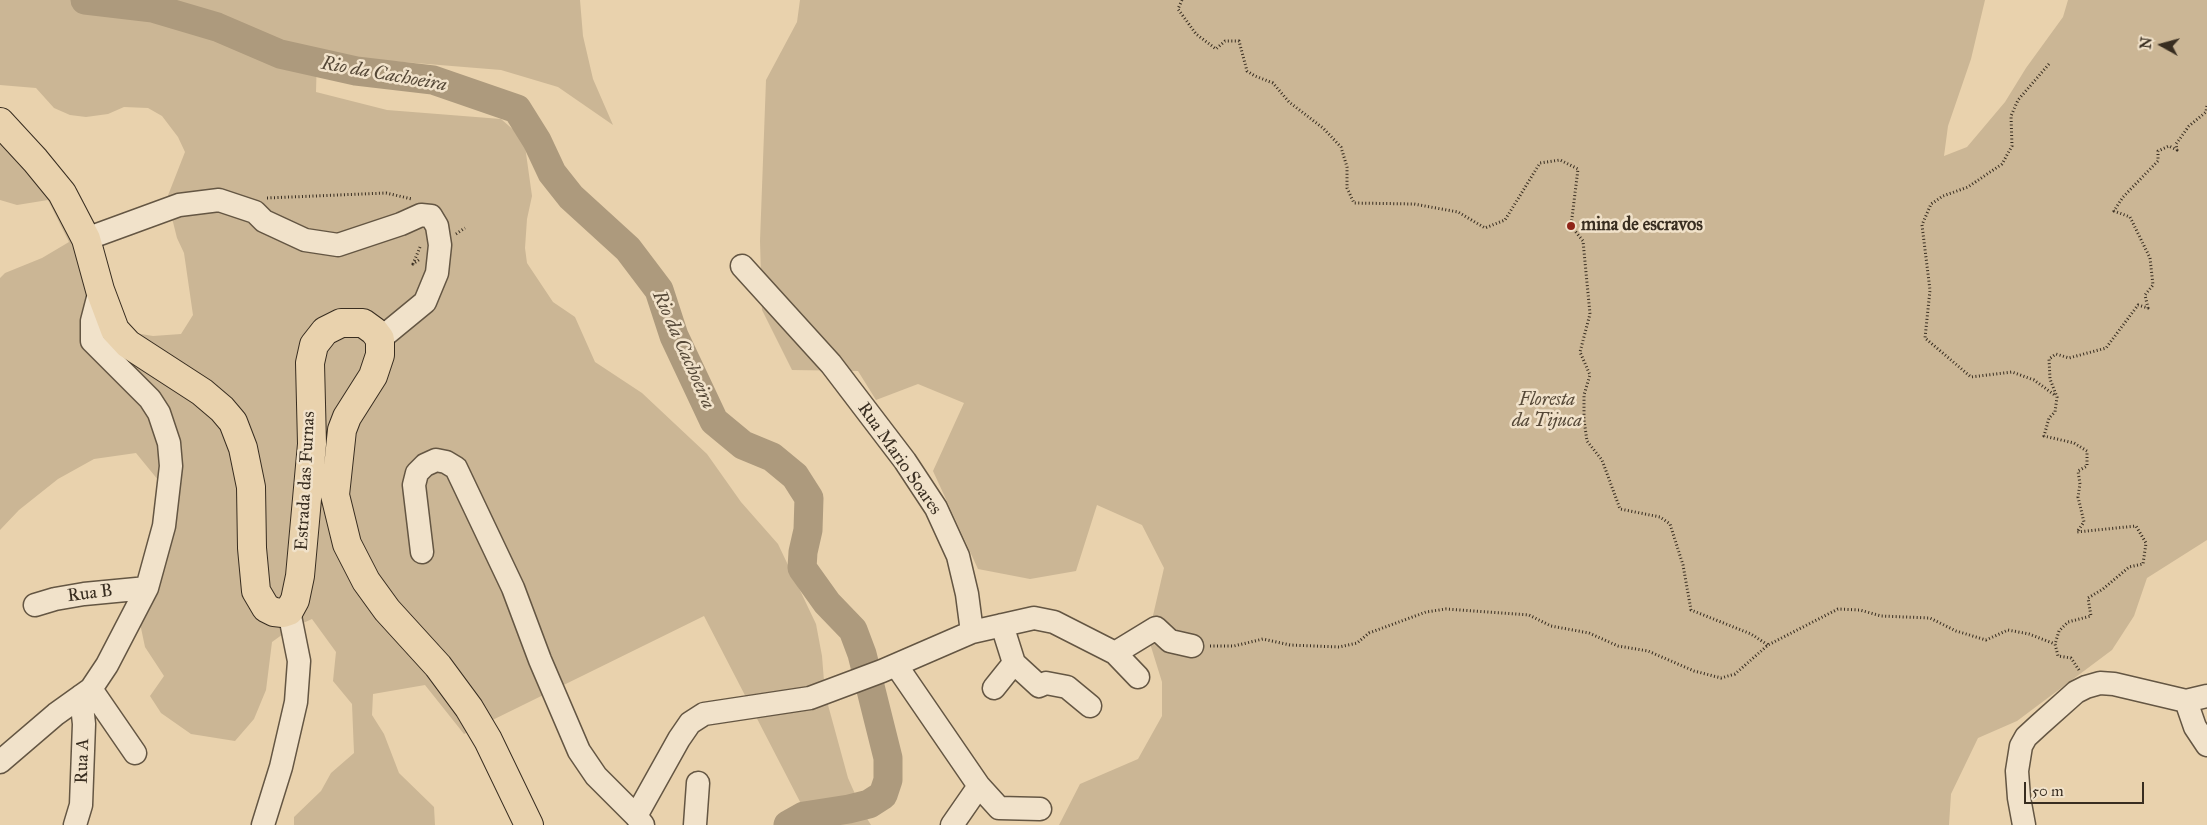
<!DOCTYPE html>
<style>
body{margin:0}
#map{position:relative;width:2207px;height:825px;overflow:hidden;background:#e9d2ad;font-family:"IM FELL Great Primer",serif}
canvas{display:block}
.north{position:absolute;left:2137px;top:20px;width:50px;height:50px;-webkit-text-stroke:4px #f1e2ca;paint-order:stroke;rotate:277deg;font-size:14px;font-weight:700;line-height:20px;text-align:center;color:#382d20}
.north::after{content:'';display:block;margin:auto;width:18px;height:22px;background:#382d20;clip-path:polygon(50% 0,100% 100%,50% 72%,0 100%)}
.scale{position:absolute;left:2024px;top:782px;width:120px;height:22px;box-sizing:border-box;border:2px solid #382d20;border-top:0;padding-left:6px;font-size:15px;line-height:18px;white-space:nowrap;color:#382d20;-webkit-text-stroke:4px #f1e2ca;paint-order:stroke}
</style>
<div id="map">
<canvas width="2207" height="825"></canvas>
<div class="north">N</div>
<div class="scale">50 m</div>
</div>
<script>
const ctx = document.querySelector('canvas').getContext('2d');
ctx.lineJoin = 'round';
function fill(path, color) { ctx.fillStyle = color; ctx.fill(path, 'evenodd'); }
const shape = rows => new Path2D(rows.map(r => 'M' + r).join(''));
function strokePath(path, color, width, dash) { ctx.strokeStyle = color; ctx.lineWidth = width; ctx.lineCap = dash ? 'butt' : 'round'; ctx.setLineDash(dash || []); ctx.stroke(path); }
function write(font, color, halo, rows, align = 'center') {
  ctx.font = font + ' "IM FELL Great Primer",serif'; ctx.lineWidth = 5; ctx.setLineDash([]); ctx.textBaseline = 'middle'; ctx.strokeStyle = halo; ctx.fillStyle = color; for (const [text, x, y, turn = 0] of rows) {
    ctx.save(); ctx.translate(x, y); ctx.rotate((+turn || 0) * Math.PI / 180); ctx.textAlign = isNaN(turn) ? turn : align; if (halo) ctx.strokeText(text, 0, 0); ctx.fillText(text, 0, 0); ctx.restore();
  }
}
fill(shape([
 [0,0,580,0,583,36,593,79,613,125,558,87,501,70,317,55,316,92,387,110,501,119,524,139,532,196,527,219,525,248,527,263,553,302,575,317,595,362,642,393,707,454,741,502,778,544,816,624,822,656,825,694,848,778,863,812,871,825,812,825,704,616,464,734,425,685,373,694,372,715,384,734,399,773,434,807,435,825,294,825,294,817,321,791,331,773,354,753,352,704,333,681,336,652,312,619,290,629,272,642,266,690,254,719,235,741,191,734,161,713,150,696,164,676,145,647,137,609,137,579,151,562,163,486,136,453,94,459,58,479,19,510,0,530,0,278,5,273,42,258,69,242,48,200,17,205,0,200,0,110,45,148,77,189,98,229,113,298,129,332,153,336,181,334,193,315,184,253,177,238,167,198,185,152,178,137,162,116,148,108,124,107,108,114,86,117,70,115,54,108,36,88,0,85],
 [800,0,1985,0,1971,59,1948,126,1944,156,1967,147,2005,102,2026,68,2063,17,2068,0,2207,0,2207,540,2147,578,2134,616,2112,650,2017,721,1978,738,1951,794,1949,825,1059,825,1080,784,1138,759,1162,716,1162,682,1148,637,1164,568,1142,525,1097,505,1076,571,1030,579,978,569,933,471,964,403,918,384,876,400,858,371,792,370,762,310,760,241,766,80,797,22]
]), '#cbb695');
strokePath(shape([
 [85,0,153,8,217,27,280,54,356,71,433,80,517,109,537,141,552,173,571,197,628,249,659,290,674,336,714,421,743,445,772,457,795,476,809,498,808,530,803,552,802,568,827,603,853,630,862,654,888,758,888,780,883,795,869,804,849,809,804,816,788,825]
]), '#ad9a7d', 29);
const minor = shape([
 [86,239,179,205,219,200,255,212,264,221,305,240,338,245,401,224,421,215,431,216,437,226,440,245,437,273,425,302,380,339],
 [742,266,831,364,905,461,936,508,958,556,967,594,972,632],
 [422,552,414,485,417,473,425,465,436,460,446,462,456,468,513,588,540,660,579,751,596,776,636,816,643,825],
 [35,605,55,599,84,594,147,588],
 [1115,653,1156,628,1170,641,1192,646],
 [1014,663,1039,686,1046,683,1067,687,1090,706],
 [896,665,979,786,952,825],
 [994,688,1014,663,1002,625],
 [91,689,135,753],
 [2207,696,2186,701,2195,727,2207,745],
 [0,762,56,714,91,689,107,665,147,588,164,526,171,466,169,443,159,413,150,399,92,341,92,321,100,290],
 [979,786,999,808,1040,809],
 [636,816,679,739,690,723,704,714,810,698,882,671,972,632,1034,618,1054,622,1115,653,1138,677],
 [75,825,81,805,84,724,81,696],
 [263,825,281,767,296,702,299,661,289,611],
 [695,825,698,783],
 [2024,825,2019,798,2017,771,2021,746,2026,737,2039,725,2076,692,2086,687,2100,683,2114,684,2186,701]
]);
const major = shape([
 [0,122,35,160,62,193,86,239,100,290,115,330,128,344,202,392,222,409,233,422,243,448,251,487,252,548,256,591,266,608,274,612,283,613,289,611,295,600,300,576,312,444,310,363,314,345,325,331,341,323,363,323,374,331,380,339,380,355,373,376,347,417,342,430,335,495,347,544,366,581,387,610,438,666,469,708,488,740,529,825]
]);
strokePath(minor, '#645643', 25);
strokePath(major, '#382d20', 30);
strokePath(shape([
 [1182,0,1178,9,1196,34,1216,49,1225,41,1239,41,1247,71,1255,76,1273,83,1289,102,1323,128,1341,147,1347,167,1347,188,1354,203,1414,204,1458,212,1485,228,1505,220,1540,163,1560,160,1578,169,1571,226,1583,241,1590,314,1580,352,1590,375,1584,395,1584,420,1587,441,1602,460,1620,509,1660,517,1670,524,1683,565,1691,610,1751,634,1768,645],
 [2049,64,2018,100,2011,116,2012,146,2002,164,1968,187,1943,196,1931,204,1922,225,1930,290,1925,338,1971,377,2012,372,2034,380,2056,396],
 [267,198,386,193,412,199],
 [456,234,465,228],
 [420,247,413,264,420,259],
 [1210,646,1234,646,1263,639,1290,645,1339,647,1357,643,1369,633,1426,612,1446,609,1529,615,1551,626,1589,633,1618,646,1648,651,1694,671,1721,678,1735,674,1768,645,1838,609,1860,610,1881,616,1930,618,1956,631,1986,640,2008,630,2029,634,2055,644],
 [2079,670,2071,658,2058,656,2055,644,2059,631,2068,622,2091,616,2088,598,2103,589,2129,567,2143,564,2146,543,2136,526,2077,532,2084,522,2078,497,2080,484,2078,471,2087,466,2087,451,2074,443,2044,436,2049,418,2055,412,2057,397,2050,379,2049,359,2056,354,2069,358,2106,348,2138,305,2148,308,2145,295,2153,285,2150,258,2130,217,2114,211,2123,197,2158,161,2158,151,2169,146,2177,150,2176,144,2189,126,2206,112,2207,105]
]), '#382d20', 3, [1, 2.5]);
strokePath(minor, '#f1e2ca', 22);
strokePath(major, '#e9d2ad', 28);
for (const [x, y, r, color] of [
 [1571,226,5,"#8f2418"]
]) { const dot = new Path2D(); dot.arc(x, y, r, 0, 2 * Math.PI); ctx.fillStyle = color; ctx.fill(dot); strokePath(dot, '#f1e2ca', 2); }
write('bold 18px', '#382d20', '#f1e2ca', [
 ["mina de escravos",1581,226]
], 'left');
write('italic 18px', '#554837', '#f1e2ca', [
 ["Floresta",1547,401],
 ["da Tijuca",1547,422]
]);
write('18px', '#382d20', '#f1e2ca', [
 ["Rua Mario Soares",899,459,55],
 ["Estrada das Furnas",306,481,-87],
 ["Rua B",90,594,-7],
 ["Rua A",83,761,-88]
]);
write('italic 19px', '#554837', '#f1e2ca', [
 ["Rio da Cachoeira",384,75,10],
 ["Rio da Cachoeira",683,350,66]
]);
</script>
